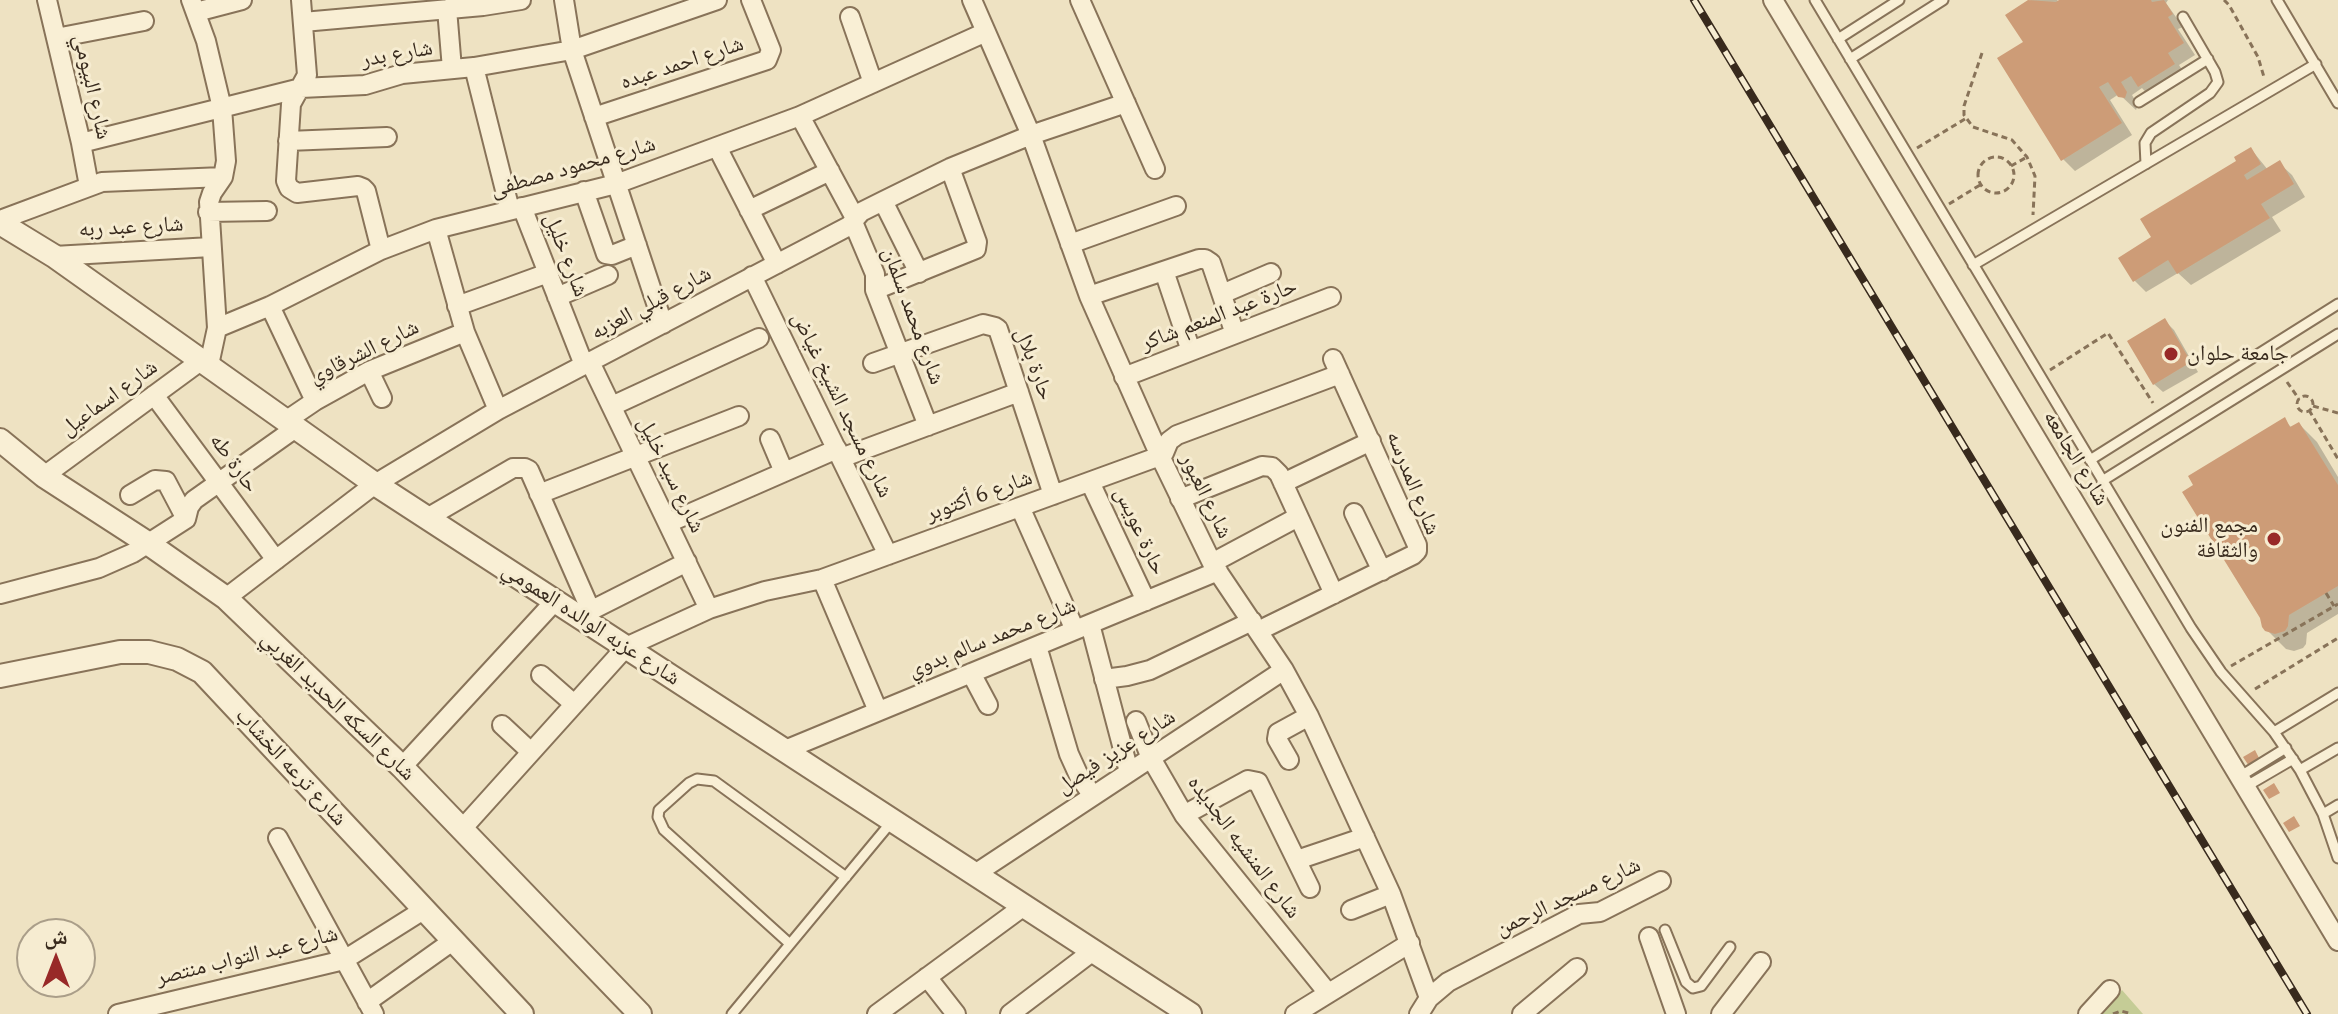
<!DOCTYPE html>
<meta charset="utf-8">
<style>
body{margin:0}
#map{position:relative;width:2338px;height:1014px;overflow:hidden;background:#eee2c2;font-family:"PT Serif","Noto Naskh Arabic",serif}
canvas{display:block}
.north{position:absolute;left:16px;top:918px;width:80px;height:80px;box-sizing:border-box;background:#f6ecd1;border:2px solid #aa9e89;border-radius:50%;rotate:0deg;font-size:22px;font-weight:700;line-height:32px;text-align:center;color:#382a1d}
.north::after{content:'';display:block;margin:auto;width:28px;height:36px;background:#982928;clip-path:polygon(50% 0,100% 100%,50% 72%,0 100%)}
</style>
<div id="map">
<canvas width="2338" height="1014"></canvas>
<div class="north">ش</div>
</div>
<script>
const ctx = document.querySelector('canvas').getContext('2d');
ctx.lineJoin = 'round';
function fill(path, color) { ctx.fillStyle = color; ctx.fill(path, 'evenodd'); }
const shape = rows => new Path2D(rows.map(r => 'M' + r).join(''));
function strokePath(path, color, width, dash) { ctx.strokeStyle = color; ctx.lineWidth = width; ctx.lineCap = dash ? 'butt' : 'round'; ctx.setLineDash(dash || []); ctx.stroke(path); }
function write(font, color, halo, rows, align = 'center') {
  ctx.font = font + ' "PT Serif","Noto Naskh Arabic",serif'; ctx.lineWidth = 6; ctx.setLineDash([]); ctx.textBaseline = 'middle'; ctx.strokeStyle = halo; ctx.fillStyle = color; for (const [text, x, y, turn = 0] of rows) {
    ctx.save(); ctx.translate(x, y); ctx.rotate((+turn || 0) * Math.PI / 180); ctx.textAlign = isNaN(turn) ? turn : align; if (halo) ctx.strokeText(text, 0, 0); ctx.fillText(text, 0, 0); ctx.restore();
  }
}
fill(shape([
 [2122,990,2143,1014,2100,1014]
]), '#c5cc96');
fill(shape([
 [2031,0,2057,0,2059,2,2063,0,2168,0,2166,3,2183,27,2178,29,2195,55,2179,65,2186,76,2151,98,2142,88,2132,95,2138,105,2136,110,2119,94,2110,100,2132,135,2075,171,2063,159,2025,42,2008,15],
 [2251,149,2268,170,2279,163,2292,175,2305,197,2272,217,2281,231,2191,285,2178,273,2146,292,2134,280,2154,238],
 [2165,321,2174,330,2198,372,2163,392,2154,384],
 [2284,420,2292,428,2299,424,2317,442,2338,477,2338,614,2307,633,2306,644,2303,648,2294,651,2286,649,2264,627]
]), '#0003');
fill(shape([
 [2028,0,2056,2,2059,0,2151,0,2152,2,2164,0,2173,14,2168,17,2184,43,2168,53,2175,64,2138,87,2131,76,2121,82,2127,92,2125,98,2118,97,2108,82,2099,87,2122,123,2061,161,1997,58,2023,42,2005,15],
 [2251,147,2261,164,2244,175,2247,180,2280,160,2294,184,2261,204,2270,218,2177,274,2168,260,2133,282,2118,258,2151,237,2140,219,2236,161,2234,157],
 [2165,318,2191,362,2153,385,2127,341],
 [2285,417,2290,427,2299,422,2338,485,2338,586,2289,615,2288,626,2285,631,2275,634,2265,631,2262,627,2260,618,2182,492,2193,485,2188,476],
 [2255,750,2260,760,2249,766,2243,757],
 [2274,783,2280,793,2269,799,2263,790],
 [2294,816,2300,826,2289,832,2283,823]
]), '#cd9c77');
const service = shape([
 [1815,0,2191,628,2221,672,2274,732,2300,770,2323,814,2338,858],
 [2277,0,2338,103],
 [1838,39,1899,0],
 [1850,59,1943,0],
 [2139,102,2208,59],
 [2146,164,2145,143,2151,133,2210,93,2218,82,2215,72,2183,17],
 [1973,265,2316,64],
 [2090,460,2338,304],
 [2102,481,2338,334],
 [2274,732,2338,693],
 [2300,770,2338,748],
 [2239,777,2286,748],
 [2245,787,2293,759],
 [2323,814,2338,805],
 [1665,930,1686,982,1693,988,1701,986,1730,947],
 [790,944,664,830,658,817,659,810,689,783,697,779,714,781,846,877],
 [732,1014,893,820]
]);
const minor = shape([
 [47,0,81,143,89,186],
 [191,0,206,41,222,108,226,161,223,177,212,193,209,202,217,328,209,365],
 [301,0,307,75,291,104,286,181,289,188,297,193,358,186,363,188,366,191,381,250],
 [564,0,572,50,663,324],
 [972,0,1031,135,1089,296,1160,456,1212,563,1284,670,1309,716,1391,894,1429,998],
 [1080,0,1155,169],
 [1773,0,2338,941],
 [447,9,452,69],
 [196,12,242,0],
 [850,17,873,83],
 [303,22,483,6,521,0],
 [56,38,144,21],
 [474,67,510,210],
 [800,116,855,218],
 [594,117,767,60,771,50,751,0],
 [288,141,387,137],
 [81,143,301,88,365,85,402,74,474,67,572,50,717,0],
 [717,147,777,264],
 [584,191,606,254,612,255,637,245],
 [883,201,919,273],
 [522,207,584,365],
 [749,210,830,171],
 [208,212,267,211],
 [0,220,102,182,223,177],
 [853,222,875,274,875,290,928,426],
 [436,229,465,332,498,410],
 [1070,244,1176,206],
 [54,256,211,247],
 [1164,271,1191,351],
 [752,276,888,555],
 [875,290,976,249,977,242,950,168],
 [1222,294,1271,273],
 [1089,296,1199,259,1205,259,1211,263,1235,334],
 [557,297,608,275],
 [270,306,315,401],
 [457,306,548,273],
 [217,328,270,306,381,250,436,229,616,184,800,116,986,32],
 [590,362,709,609],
 [873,363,983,324,995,327,998,329,1053,495],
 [369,371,382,398],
 [1124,377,1331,297],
 [154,395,276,560],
 [612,406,759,338],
 [287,420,315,401,369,371,465,332],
 [770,439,784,472],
 [841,458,1019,392],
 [44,476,202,360],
 [1090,482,1146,601],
 [1283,483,1371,441],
 [539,494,739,416],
 [130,495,155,480,166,481,186,519],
 [1180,499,1262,466,1272,467,1279,474,1334,594],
 [1020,507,1075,630],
 [1354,513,1382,571],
 [427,518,513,468,525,468,529,470,591,611],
 [668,523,837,449],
 [1212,563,1298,517],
 [822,579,878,711],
 [0,594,99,568,133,553,186,519,189,507,194,500,297,427],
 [226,598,375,484,498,410,849,226,861,212,883,201,950,168,1031,135,1126,103],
 [582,615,687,562],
 [1090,624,1129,772],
 [1258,631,1413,555,1417,551,1417,545,1333,359],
 [1037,646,1069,754,1079,776,1093,796],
 [971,673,988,705],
 [541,675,574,704],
 [1104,679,1127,676,1150,670,1252,621],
 [1136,721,1151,758,1184,815,1328,993],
 [502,725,531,752],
 [785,750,1218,571],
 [1289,760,1277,739,1278,733,1309,716],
 [402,767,555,601],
 [1184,815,1248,780,1258,782,1310,888],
 [462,829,626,647,709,609,765,591,822,579,1160,456,1164,453,1169,441,1177,435,1340,374],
 [278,838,374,1014],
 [1297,860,1365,837],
 [975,874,1284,670],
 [1351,910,1391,894],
 [1649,937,1676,1014],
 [927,977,956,1014],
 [367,1002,454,940],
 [118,1014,344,960,425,909],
 [877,1014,1024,906],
 [1010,1014,1093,951],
 [1295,1014,1410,943],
 [1419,1014,1429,998,1448,982,1579,914,1600,912,1661,881],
 [1522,1014,1577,968],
 [1721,1014,1761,962],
 [2088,1014,2110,990]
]);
const tertiary = shape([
 [0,223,54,256,375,484,1190,1014],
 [0,440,44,476,149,544,226,598,402,767,640,1014],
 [0,676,120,652,149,652,177,659,202,672,522,1014]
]);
strokePath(service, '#887359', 13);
strokePath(minor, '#887359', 22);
strokePath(tertiary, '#887359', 26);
strokePath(shape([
 [2224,0,2229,5,2258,57,2264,77],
 [1982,53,1964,106,1964,115,1973,127,2012,140,2027,157,2035,176,2033,215],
 [1917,148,1965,119],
 '1978 175a18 18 0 1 1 36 0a18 18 0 1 1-36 0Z',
 [2011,166,2027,157],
 [1949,204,1980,185],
 [2050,370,2108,333,2153,403],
 [2287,382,2299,399],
 '2297 404a8 8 0 1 1 16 0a8 8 0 1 1-16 0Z',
 [2313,406,2338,413],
 [2309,410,2338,459],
 [2326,593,2334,606],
 [2231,666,2338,604],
 [2255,689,2338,638],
 [2113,1014,2121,1011,2132,1014]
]), '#887359', 3, [6, 4]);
strokePath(service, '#f9efd5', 9);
strokePath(minor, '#f9efd5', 18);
strokePath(tertiary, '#f9efd5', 22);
const rail = shape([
 [1694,0,2307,1014]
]);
strokePath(rail, '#382a1d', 8);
strokePath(rail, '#f6ecd1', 5, [15]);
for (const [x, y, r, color] of [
 [2171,354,8,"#982928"],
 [2274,539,8,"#982928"]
]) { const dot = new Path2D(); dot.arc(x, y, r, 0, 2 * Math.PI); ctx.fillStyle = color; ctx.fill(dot); strokePath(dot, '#f6ecd1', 3); }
write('22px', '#382a1d', '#f6ecd1', [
 ["شارع بدر",397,54,-10],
 ["شارع احمد عبده",682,63,-18],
 ["شارع البيومي",92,87,77],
 ["شارع محمود مصطفى",573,167,-16],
 ["شارع عبد ربه",131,227,-3],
 ["شارع خليل",566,255,69],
 ["شارع قبلي العزبه",651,303,-28],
 ["حارة عبد المنعم شاكر",1219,315,-21],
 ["شارع محمد سلمان",913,316,70],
 ["شارع الشرقاوي",364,352,-26],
 ["حارة بلال",1034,364,70],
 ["شارع اسماعيل",109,398,-36],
 ["شارع مسجد الشيخ غياض",842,405,64],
 ["شارع الجامعه",2076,458,59],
 ["حارة طه",234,463,54],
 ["شارع سيد خليل",671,475,64],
 ["شارع المدرسه",1413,483,68],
 ["شارع 6 أكتوبر",979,496,-20],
 ["شارع العبور",1206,496,64],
 ["حارة عويس",1140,531,65],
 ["شارع عزبه الوالده العمومي",591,624,33],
 ["شارع محمد سالم بدوي",992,638,-22],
 ["شارع السكه الحديد الغربي",338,706,44],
 ["شارع عزيز فيصل",1116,752,-33],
 ["شارع ترعه الخشاب",291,767,47],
 ["شارع المنشيه الجديده",1244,847,53],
 ["شارع مسجد الرحمن",1568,897,-25],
 ["شارع عبد التواب منتصر",247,956,-14]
]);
write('22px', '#382a1d', '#f6ecd1', [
 ["جامعة حلوان",2187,354],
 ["مجمع الفنون",2258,526,"right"],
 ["والثقافة",2258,551,"right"]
], 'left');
</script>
